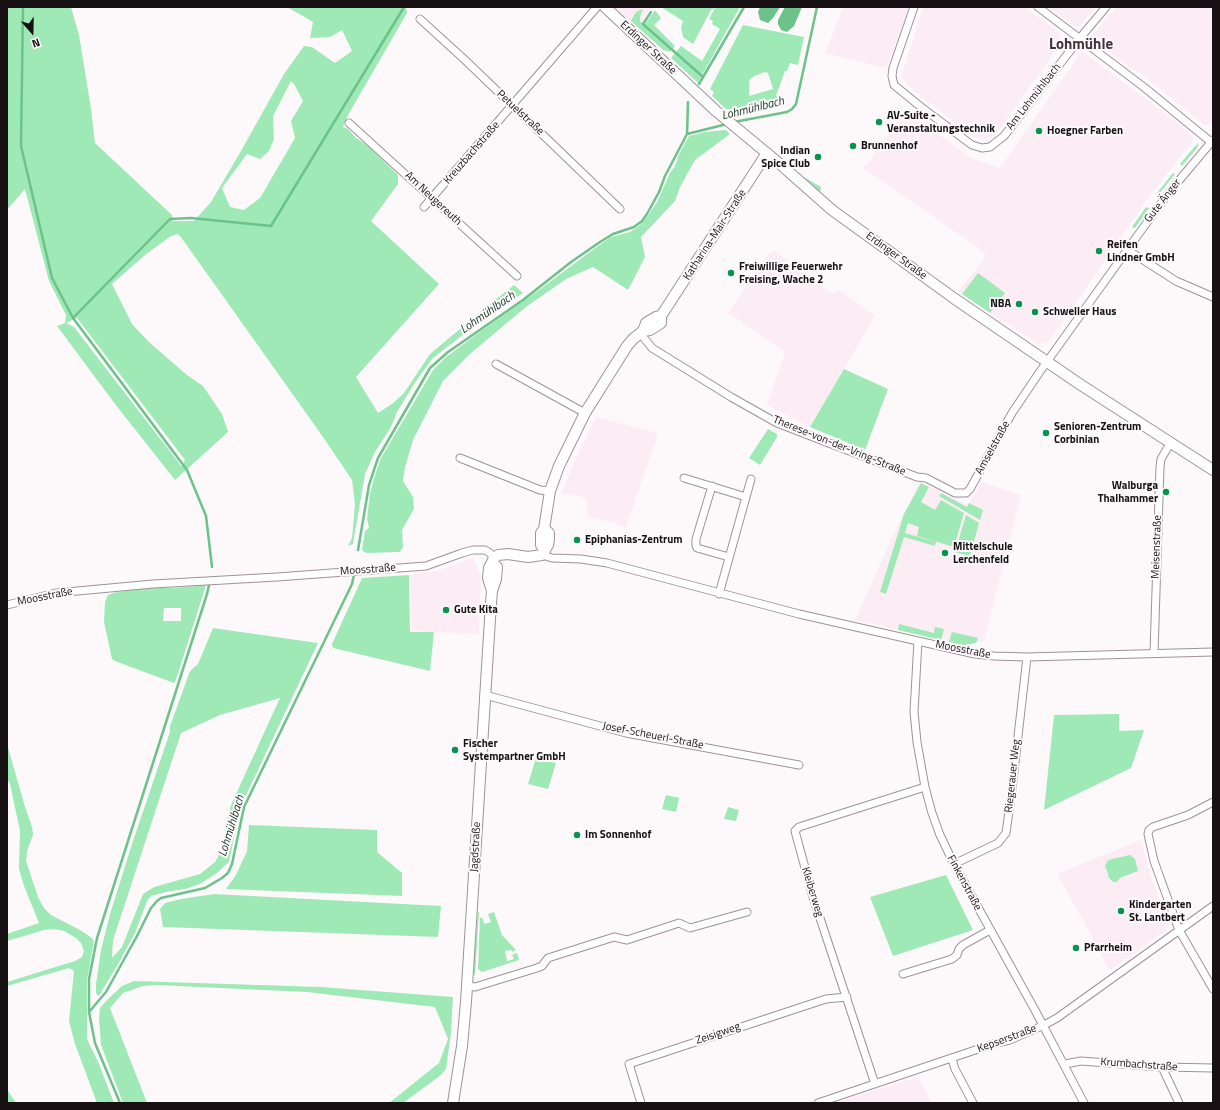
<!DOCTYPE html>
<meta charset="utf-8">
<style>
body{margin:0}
#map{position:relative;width:1220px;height:1110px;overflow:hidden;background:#fdf9fb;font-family:"Titillium Web",sans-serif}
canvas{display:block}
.frame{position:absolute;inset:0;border:8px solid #171114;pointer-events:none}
.north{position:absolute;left:12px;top:12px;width:40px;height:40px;-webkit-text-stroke:3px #fdf9fb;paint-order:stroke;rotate:160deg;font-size:11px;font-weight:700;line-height:16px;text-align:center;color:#171114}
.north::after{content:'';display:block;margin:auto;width:14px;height:18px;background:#171114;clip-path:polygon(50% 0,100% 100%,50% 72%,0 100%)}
</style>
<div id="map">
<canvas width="1220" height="1110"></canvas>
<div class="frame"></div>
<div class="north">N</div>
</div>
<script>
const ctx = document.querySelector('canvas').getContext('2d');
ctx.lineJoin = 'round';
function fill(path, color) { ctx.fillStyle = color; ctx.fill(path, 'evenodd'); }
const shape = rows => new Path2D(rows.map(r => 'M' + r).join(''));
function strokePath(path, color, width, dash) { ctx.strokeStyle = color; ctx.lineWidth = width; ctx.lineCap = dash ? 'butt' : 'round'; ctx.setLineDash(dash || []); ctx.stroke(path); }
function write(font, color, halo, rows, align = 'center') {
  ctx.font = font + ' "Titillium Web",sans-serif'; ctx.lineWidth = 4; ctx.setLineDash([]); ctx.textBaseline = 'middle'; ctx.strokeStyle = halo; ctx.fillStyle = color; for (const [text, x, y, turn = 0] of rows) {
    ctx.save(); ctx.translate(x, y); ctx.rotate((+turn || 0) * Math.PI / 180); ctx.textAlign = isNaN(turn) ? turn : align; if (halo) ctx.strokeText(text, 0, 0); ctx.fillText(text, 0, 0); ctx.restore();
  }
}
fill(shape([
 [614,7,651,7,638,28],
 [843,7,910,7,887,65,881,67,825,53],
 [923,7,1025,7,1059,33,1063,40,995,136,983,140,973,137,912,89,904,80,902,75],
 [1049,7,1096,7,1081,25,1075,27],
 [1116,7,1213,7,1213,120,1207,125,1204,125,1145,77,1098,45,1095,41,1093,36,1094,33],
 [1082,51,1189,132,1193,138,1193,141,1151,194,1049,342,1039,344,958,292,986,256,977,247,863,168,869,162,905,111,972,158,1000,168],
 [775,251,831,293,839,290,875,316,810,427,767,405,785,352,728,313,769,253],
 [596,417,658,433,626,528,615,523,588,517,587,500,579,496,561,494,575,460],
 [920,482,968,505,982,482,1021,495,984,641,976,643,964,645,855,620,901,518],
 [473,558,481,575,479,634,412,631,410,575,440,570],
 [1140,840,1142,842,1147,864,1156,891,1170,925,1166,930,1111,970,1108,968,1089,931,1057,874],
 [918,1077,932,1103,834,1103]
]), '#fcedf4');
fill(shape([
 [7,7,71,7,79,35,91,109,95,143,172,215,173,221,194,221,211,202,241,151,284,74,304,46,312,47,335,63,352,51,342,30,330,37,310,38,313,22,287,7,406,7,407,13,348,115,343,127,348,129,355,137,368,146,398,175,398,184,371,221,439,284,356,377,378,413,392,404,404,393,430,354,490,304,514,285,523,293,460,337,433,358,416,381,397,412,391,427,375,452,365,474,353,544,348,546,352,538,355,505,352,480,323,437,183,240,178,234,171,236,145,255,112,284,132,324,150,343,187,375,203,386,222,414,228,432,175,480,115,404,57,326,65,323,66,315,49,281,25,189,7,210],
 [291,81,294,84,303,101,291,121,295,138,260,198,244,210,230,207,222,188,247,154,260,159,269,151,274,139,273,116],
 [77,318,185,460,182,467,74,327,66,323],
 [661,7,740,7,702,75,676,52,681,46,702,61,720,29,712,24,713,21,709,19,715,8,711,10,693,44,683,37,681,28,683,21],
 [643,9,640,17,640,21,671,50,670,52,663,50,631,21,636,12],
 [655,10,661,18,654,25,675,46,673,49,645,24],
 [743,25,804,37,798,65,790,63,787,71,785,71,776,96,778,96,776,101,744,106,744,110,726,109,712,96,714,92,710,89],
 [765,72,768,73,773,89,749,96,749,80,754,76],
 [675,53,701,77,698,83,671,58],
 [726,130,730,134,695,160,680,187,675,201,641,237,645,257,628,290,593,267,566,279,526,307,471,353,443,381,413,440,405,467,403,481,413,497,414,509,402,530,403,547,400,552,366,553,362,550,365,531,369,528,367,519,370,493,376,472,381,458,433,370,445,358,477,334,539,290,598,246,611,237,630,232,639,226,647,217,657,202,670,173,675,166,679,154,689,136,705,132],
 [1199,143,1197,148,1182,166,1180,164,1195,146],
 [1173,173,1175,174,1159,194,1157,193],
 [804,177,821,187,821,190,819,192],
 [1146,207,1149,208,1135,228,1132,227],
 [978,273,1005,293,990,313,962,294],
 [844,369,888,389,865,450,810,427],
 [768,429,777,434,777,437,760,465,749,458],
 [921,483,929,487,921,502,935,510,941,500,964,513,954,547,917,536,919,527,908,523,905,533,936,542,935,546,904,537,886,594,880,592,904,514],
 [941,493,967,507,969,503,983,510,980,520,939,496],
 [966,515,979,523,970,556,955,552],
 [409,575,410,632,434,632,430,671,333,648,332,644,362,578],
 [206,585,176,680,174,683,115,661,112,659,104,622,105,602,108,595,113,593,142,588,173,588],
 [164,608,181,608,181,621,163,621],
 [899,624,934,633,935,627,944,629,941,640,898,630],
 [213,628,318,643,240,808,229,862,217,873,200,884,185,889,166,892,151,896,147,901,135,933,117,966,100,994,98,996,96,993,96,984,101,950,110,914,132,844,170,732,170,726,190,671,198,664],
 [280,698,231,805,227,820,224,846,215,862,200,874,154,887,143,894,122,947,112,958,113,940,181,733,220,715],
 [952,632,978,638,976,643,964,645,949,642],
 [1119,714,1119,731,1144,730,1131,768,1044,810,1054,715],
 [7,744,25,807,32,827,33,835,27,851,26,861,38,897,44,908,51,915,80,930,92,938,94,941,87,981,87,1039,99,1064,114,1103,97,1103,75,1044,69,1021,74,971,69,968,7,986,7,982,75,961,82,957,84,951,81,943,76,938,64,931,54,929,44,930,7,941,7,934,39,923,24,886,19,869,20,831,10,784,7,779],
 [536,758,556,763,548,789,528,784],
 [666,795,679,798,676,812,662,809],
 [728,807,739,810,736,821,724,819],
 [249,825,377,830,377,852,402,873,402,896,226,889,236,875,247,851],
 [1130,855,1135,859,1138,871,1120,878,1117,882,1113,882,1109,878,1107,871,1105,866,1108,860],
 [946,875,973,930,893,956,870,897],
 [214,894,441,906,438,937,163,927,160,909,165,903,181,899],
 [478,912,479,912,475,976,473,972],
 [494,912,502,935,516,950,512,952,511,950,505,951,507,961,514,959,512,955,517,953,519,960,482,972,478,969,480,917,483,919,484,924,491,922,488,914],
 [134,981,321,987,453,997,451,1033,446,1069,441,1075,403,1103,389,1103,439,1063,448,1039,435,1007,307,992,156,985,143,986,123,993,110,1008,147,1103,123,1103,101,1045,99,1018,100,1008,108,999,122,986],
 [7,1089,16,1103,7,1103]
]), '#9fe9b7');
fill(shape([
 [760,7,780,7,773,18,768,23,760,20,758,12],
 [785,7,802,7,794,26,787,32,781,30,778,24,778,20]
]), '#6bc28a');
strokePath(shape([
 [23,7,21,146,52,278,73,318,187,470,206,516,212,567],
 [651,12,643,24,703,77],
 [699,84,744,7],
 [734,122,787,112,792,109,796,104,817,7],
 [687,134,688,102],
 [73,318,170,219,191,218,271,226,404,7],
 [358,550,369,485,378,458,430,368,448,352,523,300,571,262,600,242,613,234,634,227,642,221,647,214,659,192,665,176,687,134,727,124],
 [89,1012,106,992,137,936,151,908,157,901,161,898,205,888,222,878,228,873,232,864,244,807,352,584,354,575],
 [120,1103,95,1043,89,1012,89,979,97,938,207,594,209,585]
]), '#6bc28a', 2.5);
const street = shape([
 [914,7,893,68,892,76,894,85,921,107,972,145,982,148,990,147,1004,136,1080,38,1106,7],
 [1038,7,1145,88,1211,142],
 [420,19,465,60,620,209],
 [349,123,517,276],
 [424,207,597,7],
 [1126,249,1176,281,1213,297],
 [640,333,652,348,731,397,777,423,917,477,926,478,955,493,966,493,970,489,1012,413,1041,370,1153,214,1176,184,1213,140],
 [496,364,585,413],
 [460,458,540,490,550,491],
 [684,478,746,497],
 [712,486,696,539,696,545,697,548,729,557],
 [542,555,552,558,581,559,607,563,799,614,975,654,994,656,1027,657,1213,652],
 [719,594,751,479],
 [7,605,56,593,153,584,277,577,426,566,462,553,473,550,485,550,490,553,494,558],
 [918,641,914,712,917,742,925,787,932,813,940,835,954,864,1036,1012,1084,1103],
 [1154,653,1160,467,1161,459,1171,442],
 [485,695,626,733,799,765],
 [1213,802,1188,815,1153,827,1149,830,1148,834,1154,861,1179,930,1213,989],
 [954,864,998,843,1006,833,1012,789,1027,657],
 [903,974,952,959,957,955,959,949,963,945,990,930],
 [467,986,475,987,537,968,542,966,548,958,614,937,627,940,679,923,690,928,747,912],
 [952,1059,955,1069,973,1103],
 [1065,1064,1081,1061,1162,1067,1213,1068],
 [1162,1067,1179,1103],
 [875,1084,813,897,795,831,799,827,925,787],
 [641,1103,629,1064,826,999,847,997],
 [818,1103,996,1043,1010,1040,1044,1025,1057,1018,1213,906]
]);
const secondary = shape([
 [605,7,716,111,780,164,832,210,955,299,1081,385,1213,470],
 [643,331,646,323,656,317,661,316],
 [545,551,541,545,541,533,544,529,550,491,559,466,585,413,627,346,633,339,643,331,650,330,661,323,661,316,767,153],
 [492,591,496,579,497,567,492,563],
 [453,1103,462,1046,466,1002,491,603,492,591,488,578,489,568,494,558,498,555,508,554,528,557,542,555,548,545,549,539,549,533,544,529]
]);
strokePath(street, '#a19198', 9);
strokePath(secondary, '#a19198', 12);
strokePath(street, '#fff', 7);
strokePath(secondary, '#fff', 10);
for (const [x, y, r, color] of [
 [879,122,4,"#099352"],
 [1039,131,4,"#099352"],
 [853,146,4,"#099352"],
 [818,157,4,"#099352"],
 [1099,251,4,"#099352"],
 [731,273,4,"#099352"],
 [1019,304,4,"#099352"],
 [1035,312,4,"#099352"],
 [1046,433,4,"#099352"],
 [1166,492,4,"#099352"],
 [577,540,4,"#099352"],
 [945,553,4,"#099352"],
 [446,610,4,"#099352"],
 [455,750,4,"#099352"],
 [577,835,4,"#099352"],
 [1121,911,4,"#099352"],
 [1076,948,4,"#099352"]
]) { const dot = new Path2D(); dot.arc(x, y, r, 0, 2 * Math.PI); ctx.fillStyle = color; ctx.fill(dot); strokePath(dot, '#fdf9fb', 1.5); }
write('11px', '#171114', '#fdf9fb', [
 ["Erdinger Straße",648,48,43],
 ["Am Lohmühlbach",1034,97,-52],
 ["Petuelstraße",520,113,43],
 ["Kreuzbachstraße",472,153,-49],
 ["Am Neugereuth",433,199,43],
 ["Gute Änger",1163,201,-52],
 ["Katharina-Mair-Straße",715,235,-57],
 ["Erdinger Straße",896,256,36],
 ["Therese-von-der-Vring-Straße",839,446,22],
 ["Amselstraße",993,448,-61],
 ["Meisenstraße",1157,547,-88],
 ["Moosstraße",368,570,-4],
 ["Moosstraße",45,597,-11],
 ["Moosstraße",963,650,11],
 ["Josef-Scheuerl-Straße",653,736,11],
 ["Riegerauer Weg",1013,776,-84],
 ["Jagdstraße",476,847,-87],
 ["Finkenstraße",964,883,62],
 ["Kleiberweg",812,892,73],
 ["Zeisigweg",718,1034,-19],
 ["Kepserstraße",1007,1039,-20],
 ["Krumbachstraße",1139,1065,4]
]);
write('bold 11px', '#171114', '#fdf9fb', [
 ["AV-Suite -",887,116],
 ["Veranstaltungstechnik",887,129],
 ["Hoegner Farben",1047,131],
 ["Brunnenhof",861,146],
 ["Indian",810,151,"right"],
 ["Spice Club",810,164,"right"],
 ["Reifen",1107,245],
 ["Lindner GmbH",1107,258],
 ["Freiwillige Feuerwehr",739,267],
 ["Freising, Wache 2",739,280],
 ["NBA",1011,304,"right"],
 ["Schweller Haus",1043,312],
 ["Senioren-Zentrum",1054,427],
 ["Corbinian",1054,440],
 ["Walburga",1158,486,"right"],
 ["Thalhammer",1158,499,"right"],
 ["Epiphanias-Zentrum",585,540],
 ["Mittelschule",953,547],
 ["Lerchenfeld",953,560],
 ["Gute Kita",454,610],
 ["Fischer",463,744],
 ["Systempartner GmbH",463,757],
 ["Im Sonnenhof",585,835],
 ["Kindergarten",1129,905],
 ["St. Lantbert",1129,918],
 ["Pfarrheim",1084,948]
], 'left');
write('italic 12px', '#133822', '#fdf9fb', [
 ["Lohmühlbach",753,109,-14],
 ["Lohmühlbach",488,313,-35],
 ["Lohmühlbach",232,826,-73]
]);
write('bold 15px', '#42343a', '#fdf9fb', [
 ["Lohmühle",1081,45]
]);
</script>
